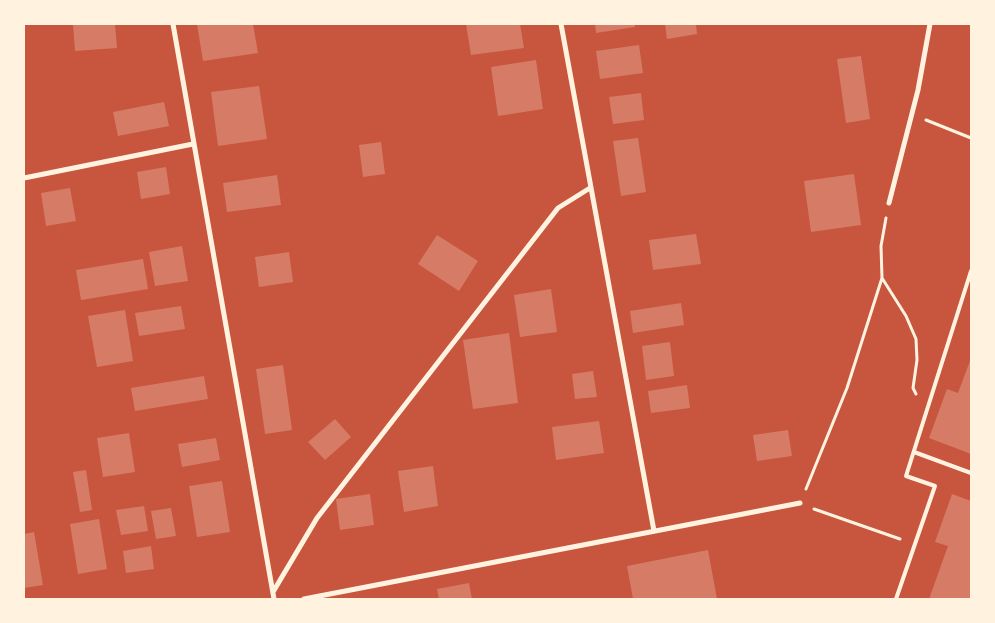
<!DOCTYPE html>
<style>
body{margin:0}
#map{position:relative;width:995px;height:623px;overflow:hidden;background:#c8553d;font-family:Manrope,sans-serif}
canvas{display:block}
.frame{position:absolute;inset:0;border:25px solid #fff3e0;pointer-events:none}
</style>
<div id="map">
<canvas width="995" height="623"></canvas>
<div class="frame"></div>
</div>
<script>
const ctx = document.querySelector('canvas').getContext('2d');
ctx.lineJoin = 'round';
function fill(path, color) { ctx.fillStyle = color; ctx.fill(path, 'evenodd'); }
const shape = rows => new Path2D(rows.map(r => 'M' + r).join(''));
function strokePath(path, color, width, dash) { ctx.strokeStyle = color; ctx.lineWidth = width; ctx.lineCap = dash ? 'butt' : 'round'; ctx.setLineDash(dash || []); ctx.stroke(path); }
fill(shape([
 [73,24,115,24,117,48,75,51],
 [197,24,253,24,258,53,203,61],
 [466,24,520,24,524,48,471,55],
 [595,24,635,24,635,27,596,33],
 [665,24,696,24,697,34,667,39],
 [639,45,643,73,600,79,596,51],
 [861,56,870,119,846,123,837,59],
 [536,60,543,109,498,116,491,67],
 [259,86,267,139,218,146,211,92],
 [641,93,644,120,613,124,609,97],
 [164,102,169,126,118,136,113,112],
 [638,138,646,192,621,196,613,141],
 [381,142,385,174,363,177,359,145],
 [166,167,170,194,141,199,137,172],
 [854,174,861,225,811,232,804,181],
 [277,175,281,205,227,212,223,183],
 [70,188,76,221,46,226,41,193],
 [696,234,701,264,653,270,649,240],
 [437,235,478,261,459,291,418,264],
 [182,246,188,281,155,286,149,252],
 [289,252,293,282,259,287,255,257],
 [143,259,148,289,81,300,76,270],
 [551,289,557,332,520,337,514,295],
 [681,303,684,325,633,333,630,311],
 [181,306,185,329,139,336,135,313],
 [125,310,133,361,97,367,88,316],
 [509,333,518,403,473,409,463,340],
 [670,342,674,376,646,380,642,346],
 [971,358,971,454,929,438,947,389,958,393],
 [283,365,292,430,265,434,256,369],
 [593,371,597,397,575,399,572,374],
 [204,376,208,399,135,411,131,388],
 [687,385,690,408,651,413,648,391],
 [335,419,351,437,325,460,308,442],
 [599,421,604,453,556,460,552,427],
 [788,430,792,456,757,461,753,435],
 [129,433,135,472,103,477,97,438],
 [216,438,220,460,182,467,178,444],
 [433,466,438,506,404,512,398,471],
 [86,470,92,510,80,512,73,472],
 [222,481,230,532,197,537,189,486],
 [370,494,374,525,340,530,336,499],
 [952,494,971,501,971,599,929,599,948,546,935,542],
 [144,506,148,531,121,535,116,510],
 [171,508,176,536,156,539,151,511],
 [99,519,107,569,78,574,70,524],
 [34,532,43,585,24,588,24,534],
 [151,546,154,569,126,573,123,551],
 [708,550,717,599,633,599,627,566],
 [469,583,472,599,439,599,437,589]
]), '#d67c66');
strokePath(shape([
 [926,120,971,138],
 [886,218,881,246,882,278,906,316,916,339,917,360,913,388,916,394],
 [806,489,847,388,882,278],
 [814,509,900,539]
]), '#fff3e0', 3);
strokePath(shape([
 [914,452,971,473],
 [896,599,935,486,906,476,971,271]
]), '#fff3e0', 4);
strokePath(shape([
 [173,24,274,599],
 [561,24,654,531],
 [24,178,193,144],
 [889,203,918,90,930,24],
 [273,592,317,518,558,208,590,188],
 [304,599,800,503]
]), '#fff3e0', 5);
</script>
